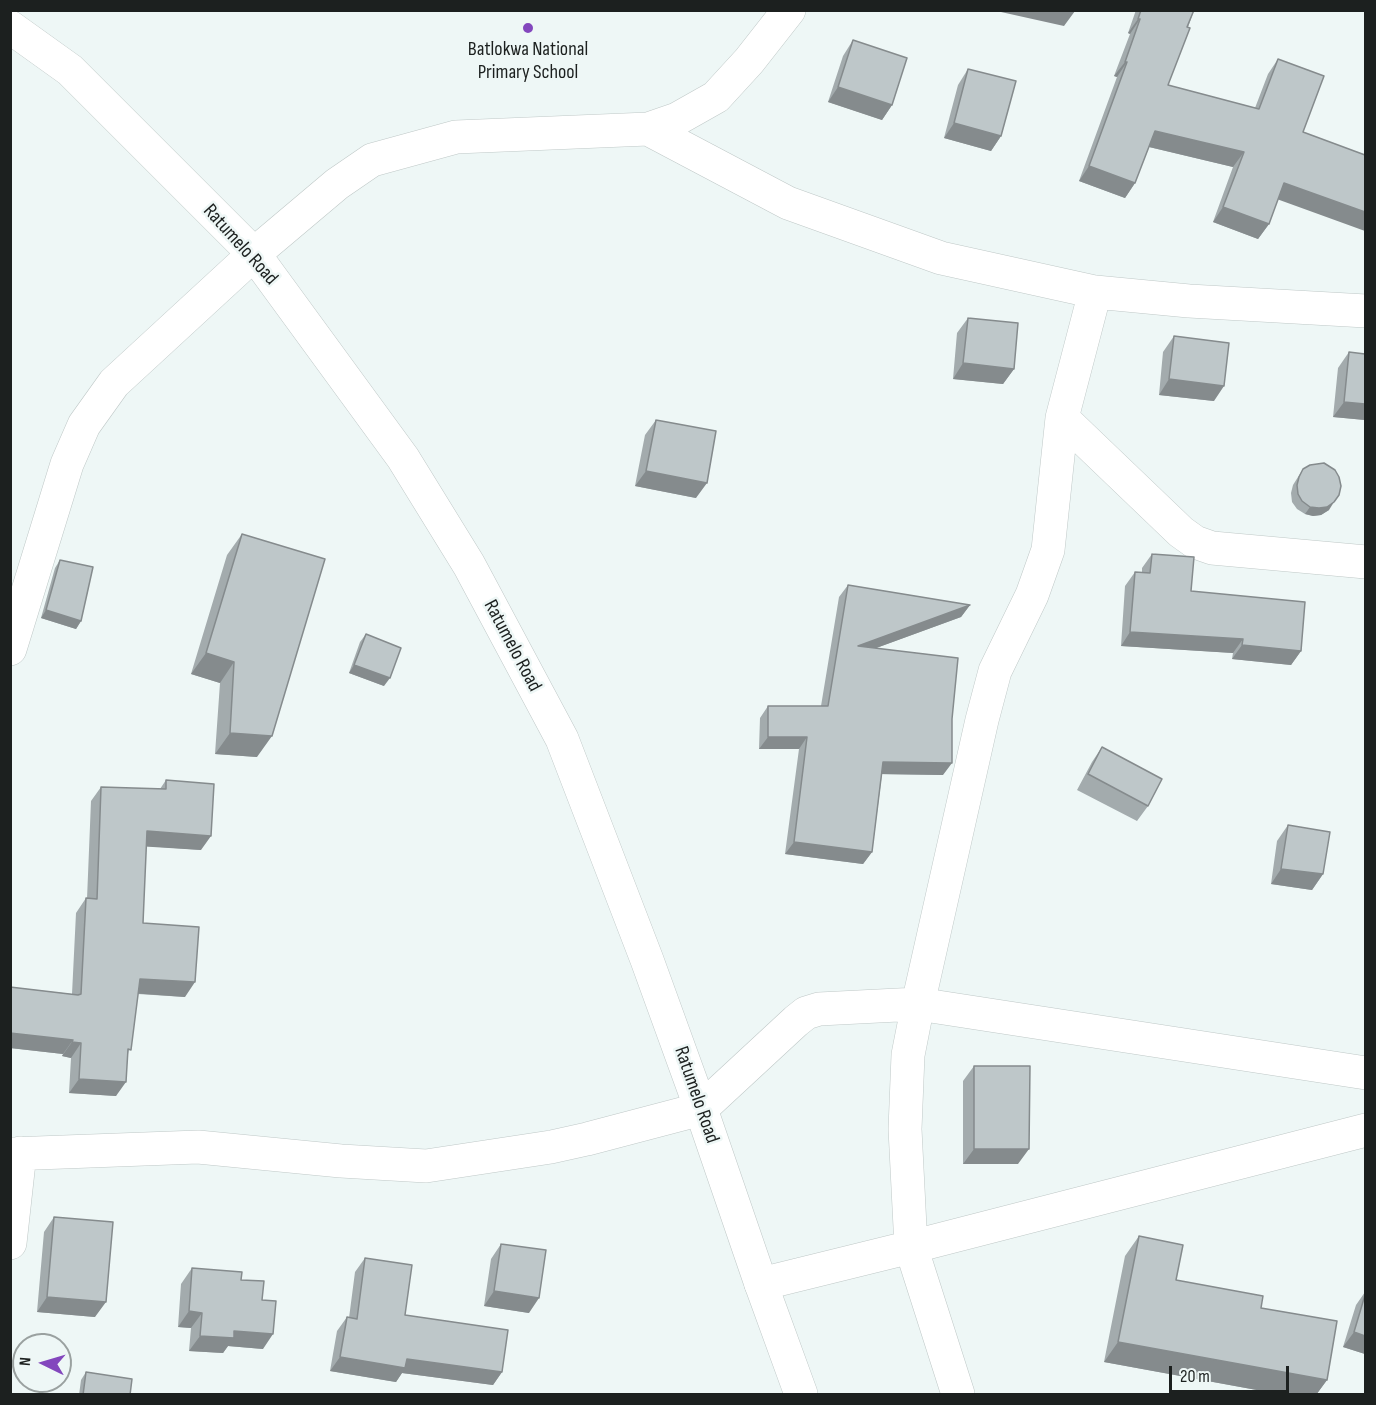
<!DOCTYPE html>
<style>
body{margin:0}
#map{position:relative;width:1376px;height:1405px;overflow:hidden;background:#eef7f6;font-family:"Sofia Sans Condensed",sans-serif}
canvas{display:block}
.frame{position:absolute;inset:0;border:12px solid #1c201f;pointer-events:none}
.north{position:absolute;left:12px;top:1333px;width:60px;height:60px;box-sizing:border-box;background:#eef7f6;border:2px solid #9aa1a0;border-radius:50%;rotate:275deg;font-size:16px;font-weight:700;line-height:24px;text-align:center;color:#1c201f}
.north::after{content:'';display:block;margin:auto;width:21px;height:27px;background:#8347bd;clip-path:polygon(50% 0,100% 100%,50% 72%,0 100%)}
.scale{position:absolute;left:1169px;top:1366px;width:120px;height:27px;box-sizing:border-box;border:3px solid #1c201f;border-top:0;padding-left:8px;font-size:18px;line-height:21px;white-space:nowrap;color:#1c201f;-webkit-text-stroke:4px #eef7f6;paint-order:stroke}
</style>
<div id="map">
<canvas width="1376" height="1405"></canvas>
<div class="frame"></div>
<div class="north">N</div>
<div class="scale">20 m</div>
</div>
<script>
const ctx = document.querySelector('canvas').getContext('2d');
ctx.lineJoin = 'round';
const shape = rows => new Path2D(rows.map(r => 'M' + r).join(''));
function strokePath(path, color, width, dash) { ctx.strokeStyle = color; ctx.lineWidth = width; ctx.lineCap = dash ? 'butt' : 'round'; ctx.setLineDash(dash || []); ctx.stroke(path); }
function fill(path, color) { ctx.fillStyle = color; ctx.fill(path, 'evenodd'); }
function write(font, color, halo, rows, align = 'center') {
  ctx.font = font + ' "Sofia Sans Condensed",sans-serif'; ctx.lineWidth = 5; ctx.setLineDash([]); ctx.textBaseline = 'middle'; ctx.strokeStyle = halo; ctx.fillStyle = color; for (const [text, x, y, turn = 0] of rows) {
    ctx.save(); ctx.translate(x, y); ctx.rotate((+turn || 0) * Math.PI / 180); ctx.textAlign = isNaN(turn) ? turn : align; if (halo) ctx.strokeText(text, 0, 0); ctx.fillText(text, 0, 0); ctx.restore();
  }
}
const minor = shape([
 [648,129,788,203,941,258,1095,292,1189,301,1366,311],
 [1062,418,1181,532,1195,542,1212,548,1366,562],
 [10,649,67,464,84,425,114,383,254,254,337,184,372,160,456,137,648,129,677,119,716,97,749,61,789,10],
 [10,1154,198,1147,341,1161,426,1166,551,1147,587,1139,701,1109,796,1021,806,1013,819,1009,918,1004,1366,1073],
 [10,1243,20,1153],
 [761,1284,911,1247,1366,1130],
 [958,1394,911,1247,905,1129,908,1055,918,1004,982,720,995,671,1032,595,1048,550,1062,418,1095,292]
]);
const tertiary = shape([
 [10,27,70,70,254,254,403,458,469,565,562,739,647,960,701,1109,761,1284,801,1394]
]);
strokePath(minor, '#bfc8c7', 34);
strokePath(tertiary, '#bfc8c7', 34);
strokePath(minor, '#fff', 33);
strokePath(tertiary, '#fff', 33);
fill(shape([
 [1136,10,1194,10,1168,85,1255,108,1268,74,1278,59,1278,199,1269,224,1258,239,1213,222,1233,167,1149,147,1135,183,1125,198,1079,181,1117,77,1114,76,1130,34,1128,33],
 [853,40,892,105,882,120,828,102,843,56],
 [968,69,1001,136,991,151,944,138,958,85],
 [968,318,1014,369,1003,384,953,379,957,333],
 [1174,336,1214,401,1159,395,1163,352],
 [1349,352,1365,354,1365,420,1333,417,1338,368],
 [656,420,696,498,635,486,645,435],
 [1303,469,1329,510,1321,515,1313,516,1305,514,1297,509,1292,502,1291,493,1293,485],
 [242,534,257,757,215,754,220,683,191,674,227,555],
 [1152,554,1191,591,1301,651,1291,665,1232,659,1233,653,1121,646,1125,586,1135,572,1142,573,1142,568],
 [60,560,81,621,76,629,41,618,55,568],
 [848,585,970,605,961,617,876,648,943,775,882,774,872,852,863,864,785,854,799,749,759,749,760,718,768,706,821,706,839,597],
 [366,634,384,686,349,673,360,642],
 [1102,747,1148,806,1137,821,1077,790,1092,762],
 [166,780,201,850,146,846,143,923,185,997,138,994,128,1054,116,1096,69,1093,71,1058,62,1056,63,1054,10,1048,10,987,72,994,76,913,86,898,87,899,91,801,101,787,160,789],
 [1288,825,1323,874,1312,890,1271,884,1277,841],
 [974,1066,1018,1164,963,1164,963,1081],
 [54,1217,95,1317,37,1312,44,1232],
 [1139,1236,1176,1280,1261,1308,1327,1380,1316,1395,1284,1395,1104,1362,1125,1256],
 [501,1244,529,1313,484,1306,491,1259],
 [365,1258,405,1315,502,1372,493,1385,402,1373,396,1382,330,1371,337,1331,347,1317,349,1318,355,1272],
 [192,1268,241,1280,262,1300,263,1349,228,1346,223,1353,189,1351,191,1328,178,1327,181,1284],
 [1365,1292,1365,1354,1343,1347,1356,1305],
 [86,1372,130,1395,79,1395,81,1380]
]), '#a3abad');
fill(shape([
 [992,10,1075,11,1064,26],
 [1138,19,1140,19,1130,34,1128,33],
 [1125,62,1127,62,1117,77,1114,76],
 [838,87,892,105,882,120,828,102],
 [954,123,1001,136,991,151,944,138],
 [1155,131,1244,152,1233,167,1145,146],
 [1089,166,1135,183,1125,198,1079,181],
 [1284,183,1365,212,1365,231,1274,198],
 [1223,207,1269,224,1258,239,1213,222],
 [963,363,1014,369,1003,384,953,379],
 [1169,379,1224,386,1214,401,1159,395],
 [1344,402,1365,404,1365,420,1333,417],
 [646,471,707,483,696,498,635,486],
 [1334,502,1329,510,1321,515,1313,516,1305,514,1310,507],
 [970,605,961,617,849,658,858,646],
 [46,610,81,621,76,629,41,618],
 [1130,632,1243,639,1233,653,1121,646],
 [1242,645,1301,651,1291,665,1232,659],
 [206,653,234,662,220,683,191,674],
 [354,665,390,678,384,686,349,673],
 [230,733,272,736,257,757,215,754],
 [768,737,807,737,799,749,759,749],
 [883,762,952,763,943,775,875,774],
 [147,831,211,836,201,850,137,846],
 [794,842,872,852,863,864,785,854],
 [1281,869,1323,874,1312,890,1271,884],
 [140,979,195,982,185,997,130,993],
 [10,1033,73,1040,63,1054,10,1048],
 [72,1042,81,1043,71,1058,62,1056],
 [79,1079,126,1082,116,1096,69,1093],
 [974,1149,1029,1149,1018,1164,963,1164],
 [494,1291,539,1298,529,1313,484,1306],
 [47,1297,106,1302,95,1317,37,1312],
 [189,1311,202,1313,191,1328,178,1327],
 [234,1331,273,1334,263,1349,228,1346,223,1353,189,1351,200,1336],
 [1354,1332,1365,1336,1365,1354,1343,1347],
 [1118,1342,1327,1380,1316,1395,1284,1395,1104,1362],
 [340,1357,407,1359,502,1372,493,1385,402,1373,396,1382,330,1371]
]), '#858b8d');
const building = shape([
 [1141,10,1194,10,1187,27,1190,28,1168,85,1259,109,1278,59,1324,76,1303,132,1365,155,1365,212,1284,183,1269,224,1223,207,1244,152,1155,131,1135,183,1089,166,1127,62,1125,62,1140,19,1138,19,1141,10],
 [853,40,907,58,892,105,838,87,853,40],
 [968,69,1016,81,1001,136,954,123,968,69],
 [968,318,1018,323,1014,369,963,363,968,318],
 [1174,336,1229,343,1224,386,1169,379,1174,336],
 [1349,352,1365,354,1365,404,1344,402,1349,352],
 [656,420,716,431,707,483,646,471,656,420],
 [1324,463,1335,470,1339,477,1341,486,1339,495,1334,502,1327,507,1319,508,1310,507,1302,501,1298,494,1297,485,1299,477,1303,469,1310,465,1324,463],
 [242,534,325,559,272,736,230,733,234,662,206,653,242,534],
 [1152,554,1194,557,1191,591,1305,602,1301,651,1242,645,1243,639,1130,632,1135,572,1150,573,1152,554],
 [60,560,93,567,81,621,46,610,60,560],
 [848,585,970,605,858,646,958,658,952,719,952,763,883,762,872,852,794,842,807,737,768,737,768,706,828,706,848,585],
 [366,634,401,648,390,678,354,665,366,634],
 [1102,747,1162,779,1148,806,1088,774,1102,747],
 [166,780,214,784,211,836,147,831,143,923,199,927,195,982,140,979,131,1050,128,1049,126,1082,79,1079,81,1043,72,1042,73,1040,10,1033,10,987,78,995,81,994,86,898,97,899,101,787,166,789,166,780],
 [1288,825,1330,832,1323,874,1281,869,1288,825],
 [974,1066,1030,1066,1029,1149,974,1149,974,1066],
 [54,1217,113,1222,106,1302,47,1297,54,1217],
 [1139,1236,1183,1245,1176,1280,1263,1296,1261,1308,1337,1321,1327,1380,1118,1342,1139,1236],
 [501,1244,546,1250,539,1298,494,1291,501,1244],
 [365,1258,412,1265,405,1315,508,1330,502,1372,407,1359,405,1368,340,1357,347,1317,357,1319,365,1258],
 [192,1268,242,1272,241,1280,264,1281,262,1300,276,1301,273,1334,234,1331,234,1338,200,1336,202,1313,189,1311,192,1268],
 [1365,1295,1365,1336,1354,1332,1365,1295],
 [86,1372,132,1379,130,1395,83,1395,86,1372]
]);
fill(building, '#bec7c9');
strokePath(building, '#858b8d', 1.5);
for (const [x, y, r, color] of [
 [528,28,6,"#8347bd"]
]) { const dot = new Path2D(); dot.arc(x, y, r, 0, 2 * Math.PI); ctx.fillStyle = color; ctx.fill(dot); strokePath(dot, '#eef7f6', 2); }
write('20px', '#1c201f', '#eef7f6', [
 ["Batlokwa National",528,50],
 ["Primary School",528,73]
]);
write('20px', '#1c201f', '#eef7f6', [
 ["Ratumelo Road",240,245,48],
 ["Ratumelo Road",512,646,62],
 ["Ratumelo Road",696,1095,71]
]);
</script>
